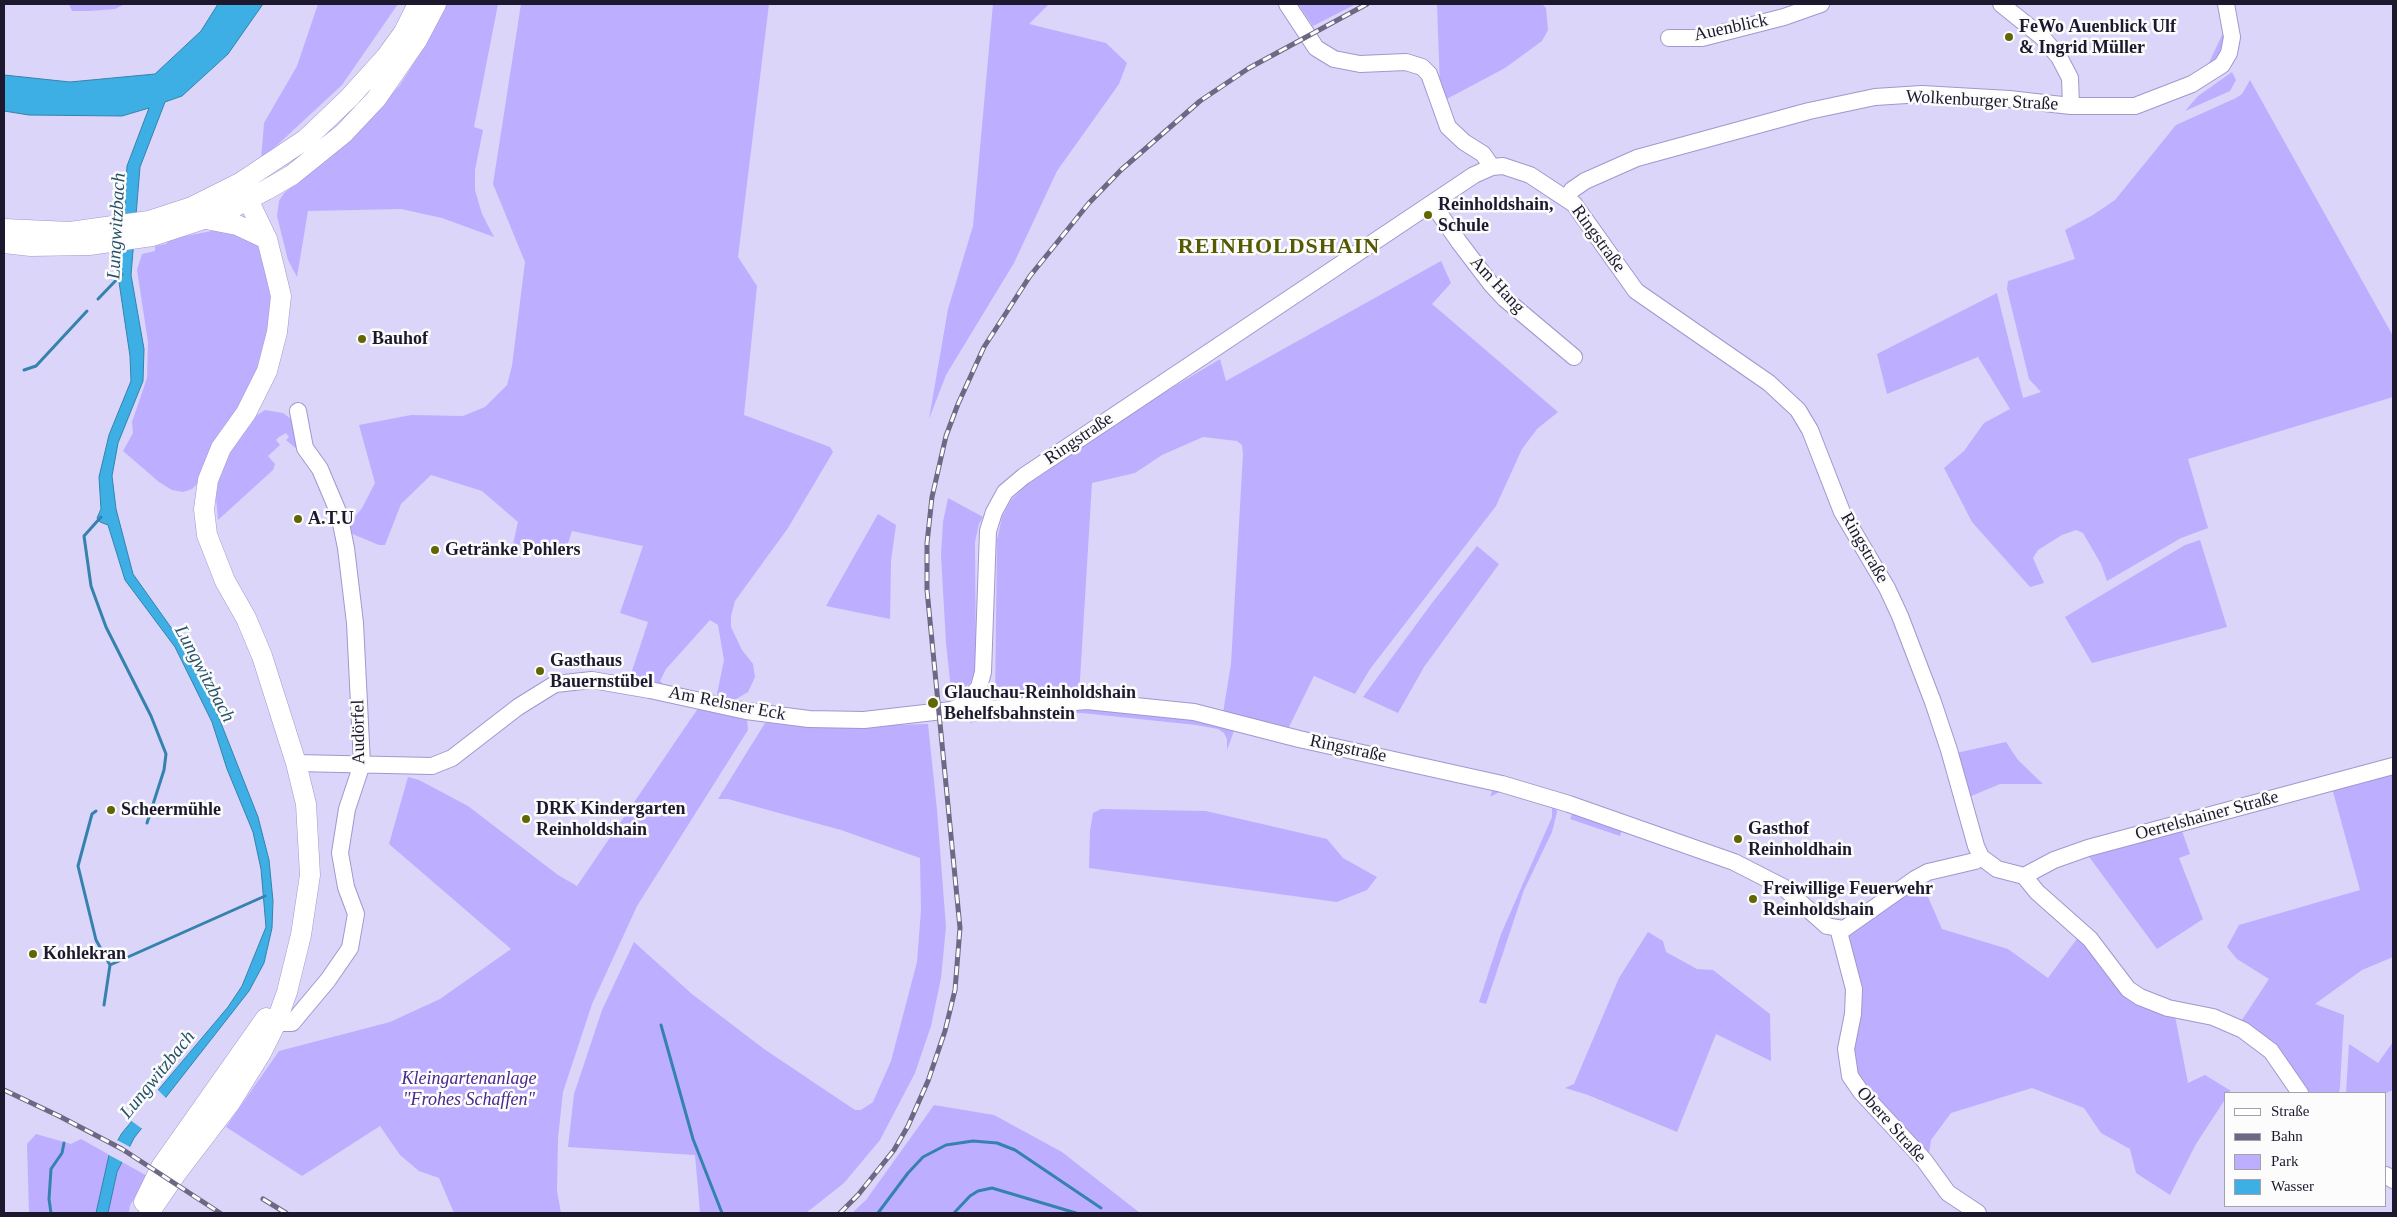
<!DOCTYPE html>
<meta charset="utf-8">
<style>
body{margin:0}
#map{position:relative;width:2397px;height:1217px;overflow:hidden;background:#dbd5f9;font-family:Georgia,serif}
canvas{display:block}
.frame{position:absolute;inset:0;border:5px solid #1d182d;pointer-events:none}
.legend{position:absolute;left:2224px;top:1092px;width:162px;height:115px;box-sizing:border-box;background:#fcfcfc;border:1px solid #a3a1a9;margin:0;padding:6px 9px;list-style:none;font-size:15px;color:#1d182d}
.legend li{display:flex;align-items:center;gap:10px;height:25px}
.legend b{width:25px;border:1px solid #a3a1a9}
</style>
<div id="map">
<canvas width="2397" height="1217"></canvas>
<div class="frame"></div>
<ul class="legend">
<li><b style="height:6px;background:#fff"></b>Straße</li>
<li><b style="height:6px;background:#6d6883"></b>Bahn</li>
<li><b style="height:14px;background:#beaeff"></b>Park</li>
<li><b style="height:14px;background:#3eafe4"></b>Wasser</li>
</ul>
</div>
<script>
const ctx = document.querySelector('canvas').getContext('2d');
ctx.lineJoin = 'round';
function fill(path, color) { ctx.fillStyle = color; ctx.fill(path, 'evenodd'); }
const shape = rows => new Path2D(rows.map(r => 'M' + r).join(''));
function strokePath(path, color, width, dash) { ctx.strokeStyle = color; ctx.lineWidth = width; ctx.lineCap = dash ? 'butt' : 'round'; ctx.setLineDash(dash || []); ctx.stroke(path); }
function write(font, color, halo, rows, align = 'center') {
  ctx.font = font + ' Georgia,serif'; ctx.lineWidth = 5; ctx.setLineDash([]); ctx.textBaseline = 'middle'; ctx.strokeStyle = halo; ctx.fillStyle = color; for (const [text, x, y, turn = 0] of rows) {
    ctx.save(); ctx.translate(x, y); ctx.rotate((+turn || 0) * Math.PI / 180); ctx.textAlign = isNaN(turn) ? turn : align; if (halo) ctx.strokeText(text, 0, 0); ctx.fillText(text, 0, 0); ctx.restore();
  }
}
fill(shape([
 [69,4,125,4,115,9,89,11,72,11],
 [318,4,398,4,342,85,261,160,264,123,297,66],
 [444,4,498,4,474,127,483,130,475,170,475,190,482,214,494,237,442,218,401,209,308,211,297,277,288,260,277,216,279,201,284,193,344,145,400,85,424,47],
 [521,4,769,4,738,257,757,286,744,415,830,447,833,452,788,528,735,601,731,616,731,627,742,650,753,664,755,677,748,692,733,701,716,699,724,660,718,625,710,620,666,669,660,681,665,686,629,680,648,622,620,613,643,546,572,531,566,550,513,544,518,522,482,491,431,475,401,504,385,545,379,545,350,533,350,523,362,508,375,483,359,425,411,415,463,416,485,407,507,385,512,366,525,262,493,184],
 [993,4,1049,4,1029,24,1106,43,1127,63,1119,84,1057,171,1014,263,946,375,929,419,948,309,973,226],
 [1298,4,1356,4,1313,26],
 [1437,4,1542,4,1546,8,1548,30,1542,41,1505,68,1443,101,1440,87],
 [2224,24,2227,34,2218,63,2206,69,2223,33],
 [2232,72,2236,80,2230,91,2185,111,2198,96],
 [2250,80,2393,336,2393,397,2188,459,2208,528,2181,538,2107,581,2101,564,2083,533,2076,530,2062,535,2038,550,2033,558,2044,583,2030,587,1972,522,1944,468,1964,451,1984,423,2010,409,1978,357,1887,394,1877,354,1997,293,2023,398,2041,392,2029,379,2007,289,2008,281,2075,259,2065,230,2093,215,2115,200,2176,125,2236,98,2242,94],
 [222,229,252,238,261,250,270,286,271,308,262,363,198,483,192,489,183,492,172,490,159,482,123,451,133,433,132,422,147,378,148,342,137,270,142,254,155,251,155,246,166,244,170,239],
 [1441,261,1451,283,1432,304,1558,412,1537,429,1522,449,1496,506,1370,669,1355,694,1314,676,1287,731,1223,713,1231,664,1243,454,1242,445,1237,441,1203,437,1162,455,1135,473,1092,483,1079,696,995,700,997,540,1002,517,1011,500,1027,485,1145,404,1220,359,1226,381],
 [265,410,283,413,290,418,294,423,298,450,286,440,289,437,286,433,279,437,276,440,280,445,268,456,275,464,273,470,218,520,216,498,219,477,228,456,251,419],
 [948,498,983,517,979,524,975,542,976,671,970,683,952,699,946,643,941,555,943,522],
 [878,514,896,525,891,561,890,619,826,606],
 [2200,540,2227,627,2092,663,2065,617,2185,545],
 [1477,546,1499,564,1424,667,1398,713,1363,697,1432,603],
 [699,707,747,719,748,730,637,906,592,1004,563,1092,558,1138,557,1191,561,1213,454,1213,439,1178,419,1171,400,1155,380,1126,302,1176,226,1127,279,1051,390,1022,440,999,511,949,389,844,408,777,419,780,468,806,558,875,577,886],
 [1083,707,1175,716,1235,728,1227,750,1227,739,1224,733,1218,729,1196,725,1082,713,997,716,970,723,970,714],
 [765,723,863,726,928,724,937,810,946,927,941,978,931,1026,915,1073,880,1140,844,1183,806,1213,700,1213,695,1155,568,1147,574,1094,602,1010,634,942,692,994,764,1049,855,1110,861,1110,873,1102,891,1061,917,962,921,910,920,858,841,830,728,799,718,799],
 [2006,742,2018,760,2043,784,2000,784,1969,797,1956,753],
 [2393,771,2393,957,2362,970,2315,1004,2344,1015,2340,1087,2339,1093,2307,1093,2240,1023,2269,979,2237,959,2227,947,2239,925,2360,890,2332,788],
 [1494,787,1556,808,1557,812,1552,832,1524,890,1486,1004,1479,1002,1501,934,1552,817,1552,808,1499,792,1490,797],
 [1101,809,1206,811,1327,839,1343,858,1377,877,1367,890,1337,902,1089,868,1090,831,1093,813],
 [1573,812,1622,830,1620,836,1570,819],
 [2181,828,2190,854,2179,858,2203,919,2157,949,2087,854],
 [1921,881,1942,929,2008,949,2048,978,2079,936,2092,950,2175,1016,2188,1083,2205,1075,2231,1091,2226,1093,2226,1098,2196,1144,2170,1195,2136,1173,2130,1149,2101,1133,2084,1108,2032,1088,1951,1113,1931,1140,1929,1154,1856,1078,1848,932],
 [1648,932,1663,941,1666,952,1697,969,1713,970,1770,1014,1771,1061,1716,1034,1677,1132,1588,1095,1565,1088,1574,1084,1619,978],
 [2393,1042,2393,1090,2386,1093,2346,1093,2349,1044,2378,1063],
 [934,1105,994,1115,1062,1152,1140,1213,852,1213,866,1200],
 [36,1134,71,1144,81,1139,149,1177,130,1205,129,1213,29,1213,27,1144]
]), '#beaeff');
const water = shape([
 [218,4,263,4,228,54,182,96,165,102,140,167,131,275,144,349,143,381,118,443,112,476,116,509,133,574,182,643,219,718,258,817,269,860,273,901,272,928,264,963,249,991,134,1138,117,1172,108,1213,96,1213,109,1155,122,1133,228,1007,242,986,266,927,261,869,253,832,227,769,212,722,175,647,125,580,108,525,100,522,97,518,101,509,99,477,109,435,131,381,130,356,119,282,125,204,127,166,149,108,122,116,29,115,4,111,4,75,70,82,155,74,201,31,218,4]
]);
fill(water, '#3eafe4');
strokePath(water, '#3482ad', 1);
fill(shape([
 [156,1088,168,1100,144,1130,130,1120],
 [115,1139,132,1148,124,1163,107,1154]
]), '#dbd5f9');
strokePath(shape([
 [98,299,122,274],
 [24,370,36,366,87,311],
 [101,517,84,536,91,586,106,627,151,716,166,754,164,770,147,823],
 [96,811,92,814,78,866,96,940,110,965,104,1005],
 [110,965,265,896],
 [661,1025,693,1139,722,1213],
 [51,1213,49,1199,51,1169,62,1153,64,1143],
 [878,1213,908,1173,923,1157,946,1145,973,1141,997,1143,1015,1150,1101,1208],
 [954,1213,970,1196,978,1191,992,1188,1076,1213]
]), '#3482ad', 3);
const minor = shape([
 [1287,4,1316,48,1334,59,1360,64,1406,62,1422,67,1429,74,1448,127,1464,142,1483,154,1492,167],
 [2001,4,2042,37,2059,57,2070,78,2071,106],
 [1669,38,1702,38,1784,17,1821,4],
 [1567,198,1572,190,1585,181,1637,158,1809,111,1875,97,1922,94,2009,99,2071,106,2135,106,2192,84,2222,65,2229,53,2232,37,2226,4],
 [1432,203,1459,242,1491,284,1505,299,1574,357],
 [971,698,991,709,1087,701,1194,712,1299,739,1502,784,1569,804,1734,862,1783,887,1827,926,1838,928,1844,929,1915,879,1928,872,1975,861,1981,857,1997,869,2024,876],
 [296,763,432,766,452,758,518,707,555,684,592,680,650,690,746,711,809,719,864,720,951,710,962,706,979,687,983,672,988,531,994,512,1005,492,1024,476,1474,175,1492,167,1503,166,1530,175,1574,204,1636,291,1769,383,1798,410,1810,430,1842,512,1887,588,1900,616,1933,702,1949,750,1976,846,1981,857],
 [2024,876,2054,860,2088,848,2393,766],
 [2024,876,2037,892,2090,939,2128,989,2140,997,2168,1008,2213,1017,2243,1030,2271,1051,2300,1093],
 [1838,928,1854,989,1853,1014,1846,1049,1850,1076,1861,1092,1924,1160,1948,1193,1978,1213],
 [276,1023,292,1023,328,980,350,948,356,914,346,887,340,853,347,809,362,764,355,623,346,548,339,514,320,469,305,448,298,411],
 [2386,1175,2393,1180]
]);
const major = shape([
 [206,219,237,225,267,239],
 [4,229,70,232,149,221,192,207,240,183,306,139,349,98,386,57,404,32,418,4],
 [4,243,31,246,89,245,152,236,225,212,266,190,292,175,344,133,376,99,417,40,436,4],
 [144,1202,161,1167,266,1018],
 [149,1213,175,1175,230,1103,261,1053,276,1023,287,992,301,935,310,875,306,804,296,763,262,656,246,618,225,581,207,535,204,509,208,480,221,448,246,413,267,371,277,332,281,296,275,271,267,239,240,183]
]);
strokePath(minor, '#a197cf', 18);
strokePath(major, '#a197cf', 21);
strokePath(minor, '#fff', 16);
strokePath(major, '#fff', 20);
const rail = shape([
 [4,1090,59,1116,122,1149,220,1213],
 [263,1199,286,1213],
 [840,1213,858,1195,894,1150,908,1126,928,1081,945,1031,955,990,960,928,927,590,927,543,932,497,946,436,958,404,984,347,1030,276,1089,203,1121,170,1200,101,1249,68,1367,4]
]);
strokePath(rail, '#6d6883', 5);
strokePath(rail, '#fcfcfc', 3, [9]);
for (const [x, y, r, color] of [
 [2009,37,5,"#616602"],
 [1428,215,5,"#616602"],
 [362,339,5,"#616602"],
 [298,519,5,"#616602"],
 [435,550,5,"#616602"],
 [540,671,5,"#616602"],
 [933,703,6,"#616602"],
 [111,810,5,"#616602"],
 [526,819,5,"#616602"],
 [1738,839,5,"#616602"],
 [1753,899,5,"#616602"],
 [33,954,5,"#616602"]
]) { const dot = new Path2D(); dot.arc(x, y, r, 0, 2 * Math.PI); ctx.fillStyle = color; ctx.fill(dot); strokePath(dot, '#fcfcfc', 2); }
write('bold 18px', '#1d182d', '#fcfcfc', [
 ["FeWo Auenblick Ulf",2019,27],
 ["& Ingrid Müller",2019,48],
 ["Reinholdshain,",1438,205],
 ["Schule",1438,226],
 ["Bauhof",372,339],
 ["A.T.U",308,519],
 ["Getränke Pohlers",445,550],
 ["Gasthaus",550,661],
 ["Bauernstübel",550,682],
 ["Glauchau-Reinholdshain",944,693],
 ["Behelfsbahnstein",944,714],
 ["DRK Kindergarten",536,809],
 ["Reinholdshain",536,830],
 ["Scheermühle",121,810],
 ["Gasthof",1748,829],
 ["Reinholdhain",1748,850],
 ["Freiwillige Feuerwehr",1763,889],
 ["Reinholdshain",1763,910],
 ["Kohlekran",43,954]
], 'left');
write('18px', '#1d182d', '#fcfcfc', [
 ["Auenblick",1731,28,-12],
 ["Wolkenburger Straße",1982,101,3],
 ["Ringstraße",1598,239,54],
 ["Am Hang",1497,285,47],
 ["Ringstraße",1079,439,-34],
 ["Ringstraße",1864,548,60],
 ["Am Relsner Eck",727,704,11],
 ["Audörfel",359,732,-91],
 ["Ringstraße",1348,749,12],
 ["Oertelshainer Straße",2207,816,-15],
 ["Obere Straße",1891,1125,48]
]);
write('italic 18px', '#48278b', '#fcfcfc', [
 ["Kleingartenanlage",469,1079],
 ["\"Frohes Schaffen\"",469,1100]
]);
write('italic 19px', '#265369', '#fcfcfc', [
 ["Lungwitzbach",117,226,-87],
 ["Lungwitzbach",204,674,62],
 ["Lungwitzbach",158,1075,-51]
]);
ctx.letterSpacing = '1px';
write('bold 22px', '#555900', '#fcfcfc', [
 ["REINHOLDSHAIN",1279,247]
]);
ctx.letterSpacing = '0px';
</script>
